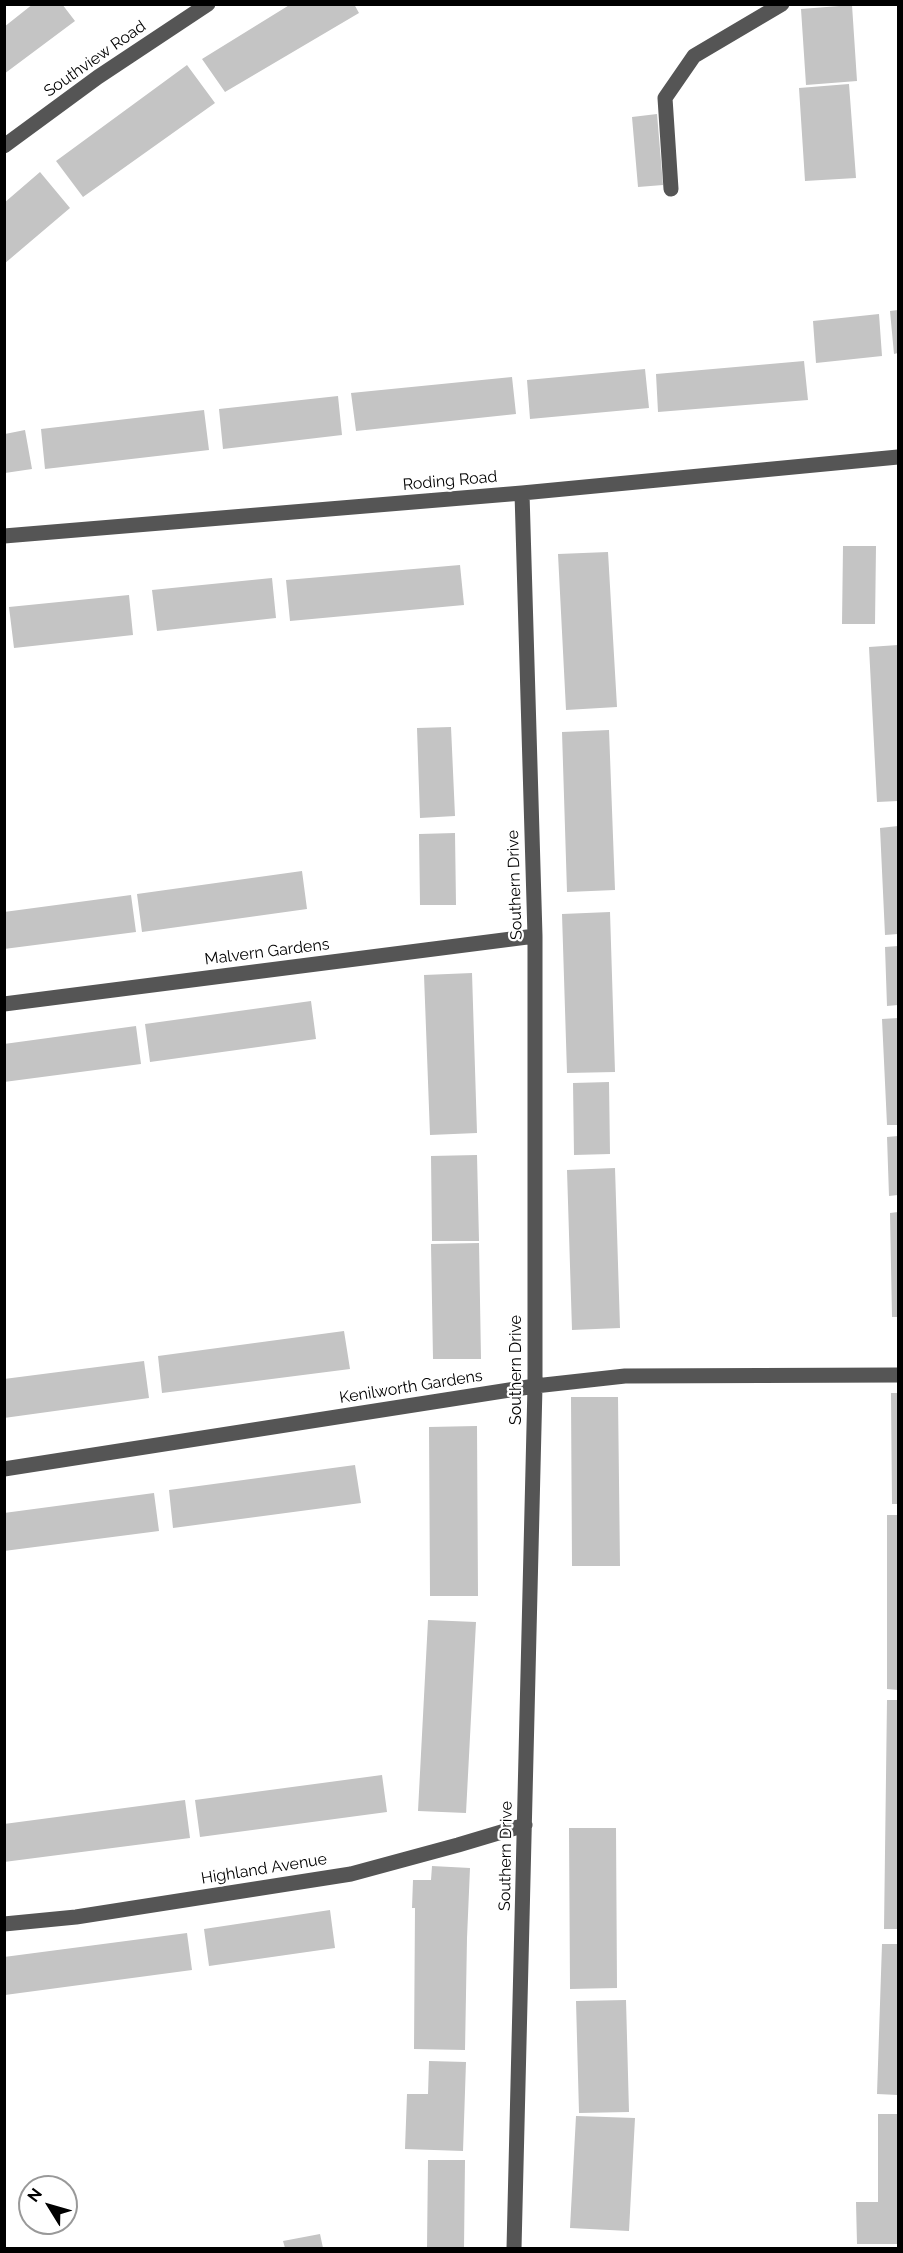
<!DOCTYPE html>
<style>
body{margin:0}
#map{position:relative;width:903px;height:2253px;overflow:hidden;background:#fff;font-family:Raleway,sans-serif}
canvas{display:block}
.frame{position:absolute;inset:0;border:6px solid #000;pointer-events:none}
.north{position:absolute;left:18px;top:2175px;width:60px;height:60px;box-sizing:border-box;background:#fff;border:2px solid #999;border-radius:50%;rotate:307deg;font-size:16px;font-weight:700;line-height:24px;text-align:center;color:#000}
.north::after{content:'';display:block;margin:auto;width:21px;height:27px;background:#000;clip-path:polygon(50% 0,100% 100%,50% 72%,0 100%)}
</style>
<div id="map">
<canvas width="903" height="2253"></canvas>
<div class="frame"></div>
<div class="north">N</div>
</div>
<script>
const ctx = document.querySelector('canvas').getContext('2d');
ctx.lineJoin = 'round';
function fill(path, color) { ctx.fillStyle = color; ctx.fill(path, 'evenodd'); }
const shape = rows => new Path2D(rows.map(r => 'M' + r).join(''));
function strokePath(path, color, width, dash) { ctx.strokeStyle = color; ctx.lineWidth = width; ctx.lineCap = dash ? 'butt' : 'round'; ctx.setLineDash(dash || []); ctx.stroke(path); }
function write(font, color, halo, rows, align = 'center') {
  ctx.font = font + ' Raleway,sans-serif'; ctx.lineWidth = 4.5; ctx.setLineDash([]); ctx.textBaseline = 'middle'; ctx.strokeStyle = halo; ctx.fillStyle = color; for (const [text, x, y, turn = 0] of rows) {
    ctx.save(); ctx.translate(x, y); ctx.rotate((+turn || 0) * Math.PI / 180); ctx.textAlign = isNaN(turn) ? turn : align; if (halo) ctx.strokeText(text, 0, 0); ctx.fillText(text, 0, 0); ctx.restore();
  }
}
fill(shape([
 [33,4,62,4,75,21,4,74,4,27],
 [291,4,354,4,359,13,225,92,202,59],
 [852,5,857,81,806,85,801,9],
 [187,65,215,103,83,197,56,161],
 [849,84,856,178,805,181,799,88],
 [657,114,663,185,638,187,632,117],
 [40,172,70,208,4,264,4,203],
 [898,310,898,353,894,354,890,311],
 [879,314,882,356,816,363,813,321],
 [804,361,808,400,658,412,656,374],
 [645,369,649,408,530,419,527,380],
 [512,377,516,414,356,431,351,393],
 [338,396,342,435,223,449,219,409],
 [204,410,209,450,45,469,41,429],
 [25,430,32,469,5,473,5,434],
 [843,546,876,546,875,624,842,624],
 [608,552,617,707,566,710,558,554],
 [460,565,464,605,290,621,286,580],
 [272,578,276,618,157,631,152,590],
 [129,595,133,635,14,648,9,607],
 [898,645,898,801,877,802,869,647],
 [451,727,455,816,420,818,417,728],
 [609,730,615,890,567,892,562,732],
 [898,826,898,934,885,935,880,828],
 [455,833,456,905,420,905,419,834],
 [302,871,307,909,142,932,137,894],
 [131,895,136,932,4,949,4,912],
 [610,912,615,1072,567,1073,562,914],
 [898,946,898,1005,887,1006,885,947],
 [472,973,477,1133,430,1135,424,975],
 [311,1001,316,1039,150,1062,145,1024],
 [898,1018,898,1125,887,1125,882,1019],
 [136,1026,141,1064,4,1082,4,1044],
 [609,1082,610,1154,574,1155,573,1083],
 [898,1136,898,1195,889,1196,887,1137],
 [477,1155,479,1241,432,1241,431,1156],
 [615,1168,620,1328,572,1330,567,1170],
 [898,1212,898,1317,892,1317,890,1213],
 [479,1243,481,1359,433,1359,431,1244],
 [344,1331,350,1369,162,1393,158,1356],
 [144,1361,149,1398,4,1418,4,1379],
 [891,1393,898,1393,898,1504,892,1504],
 [571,1397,618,1397,620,1566,572,1566],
 [477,1426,478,1596,430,1596,429,1427],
 [355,1465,361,1503,173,1528,169,1490],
 [154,1493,159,1531,4,1551,4,1513],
 [887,1515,898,1515,898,1690,887,1689],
 [428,1620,476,1622,466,1813,418,1811],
 [887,1700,898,1700,898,1929,884,1929],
 [382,1775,387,1812,200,1837,195,1800],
 [185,1800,190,1838,4,1862,4,1824],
 [569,1828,616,1828,617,1988,570,1989],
 [432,1866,470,1868,467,1938,465,2050,414,2049,415,1908,412,1908,413,1880,431,1880],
 [330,1910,335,1948,209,1966,204,1929],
 [187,1933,192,1970,5,1995,4,1957],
 [882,1944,898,1944,898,2095,877,2094],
 [626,2000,629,2112,579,2113,576,2001],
 [429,2061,466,2062,463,2151,405,2149,407,2094,428,2094],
 [878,2114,898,2114,898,2244,857,2244,856,2202,878,2202],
 [576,2116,635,2118,629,2231,570,2228],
 [428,2160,465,2160,464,2248,427,2248],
 [320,2234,323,2248,285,2248,283,2241]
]), '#c4c4c4');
strokePath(shape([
 [4,146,98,77,208,4],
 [671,189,665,98,694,56,782,4],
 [4,536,522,493,898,457],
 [4,1004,535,936],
 [4,1469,535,1386,625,1376,898,1375],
 [4,1924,76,1917,351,1874,458,1845,525,1825],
 [514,2248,535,1386,535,936,522,493]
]), '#555', 15);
write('16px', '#000', '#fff', [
 ["Southview Road",95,59,-35],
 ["Roding Road",450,481,-5],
 ["Southern Drive",515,885,-92],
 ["Malvern Gardens",267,952,-7],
 ["Southern Drive",516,1370,-90],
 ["Kenilworth Gardens",411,1387,-9],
 ["Southern Drive",506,1856,-89],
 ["Highland Avenue",264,1869,-9]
]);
</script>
